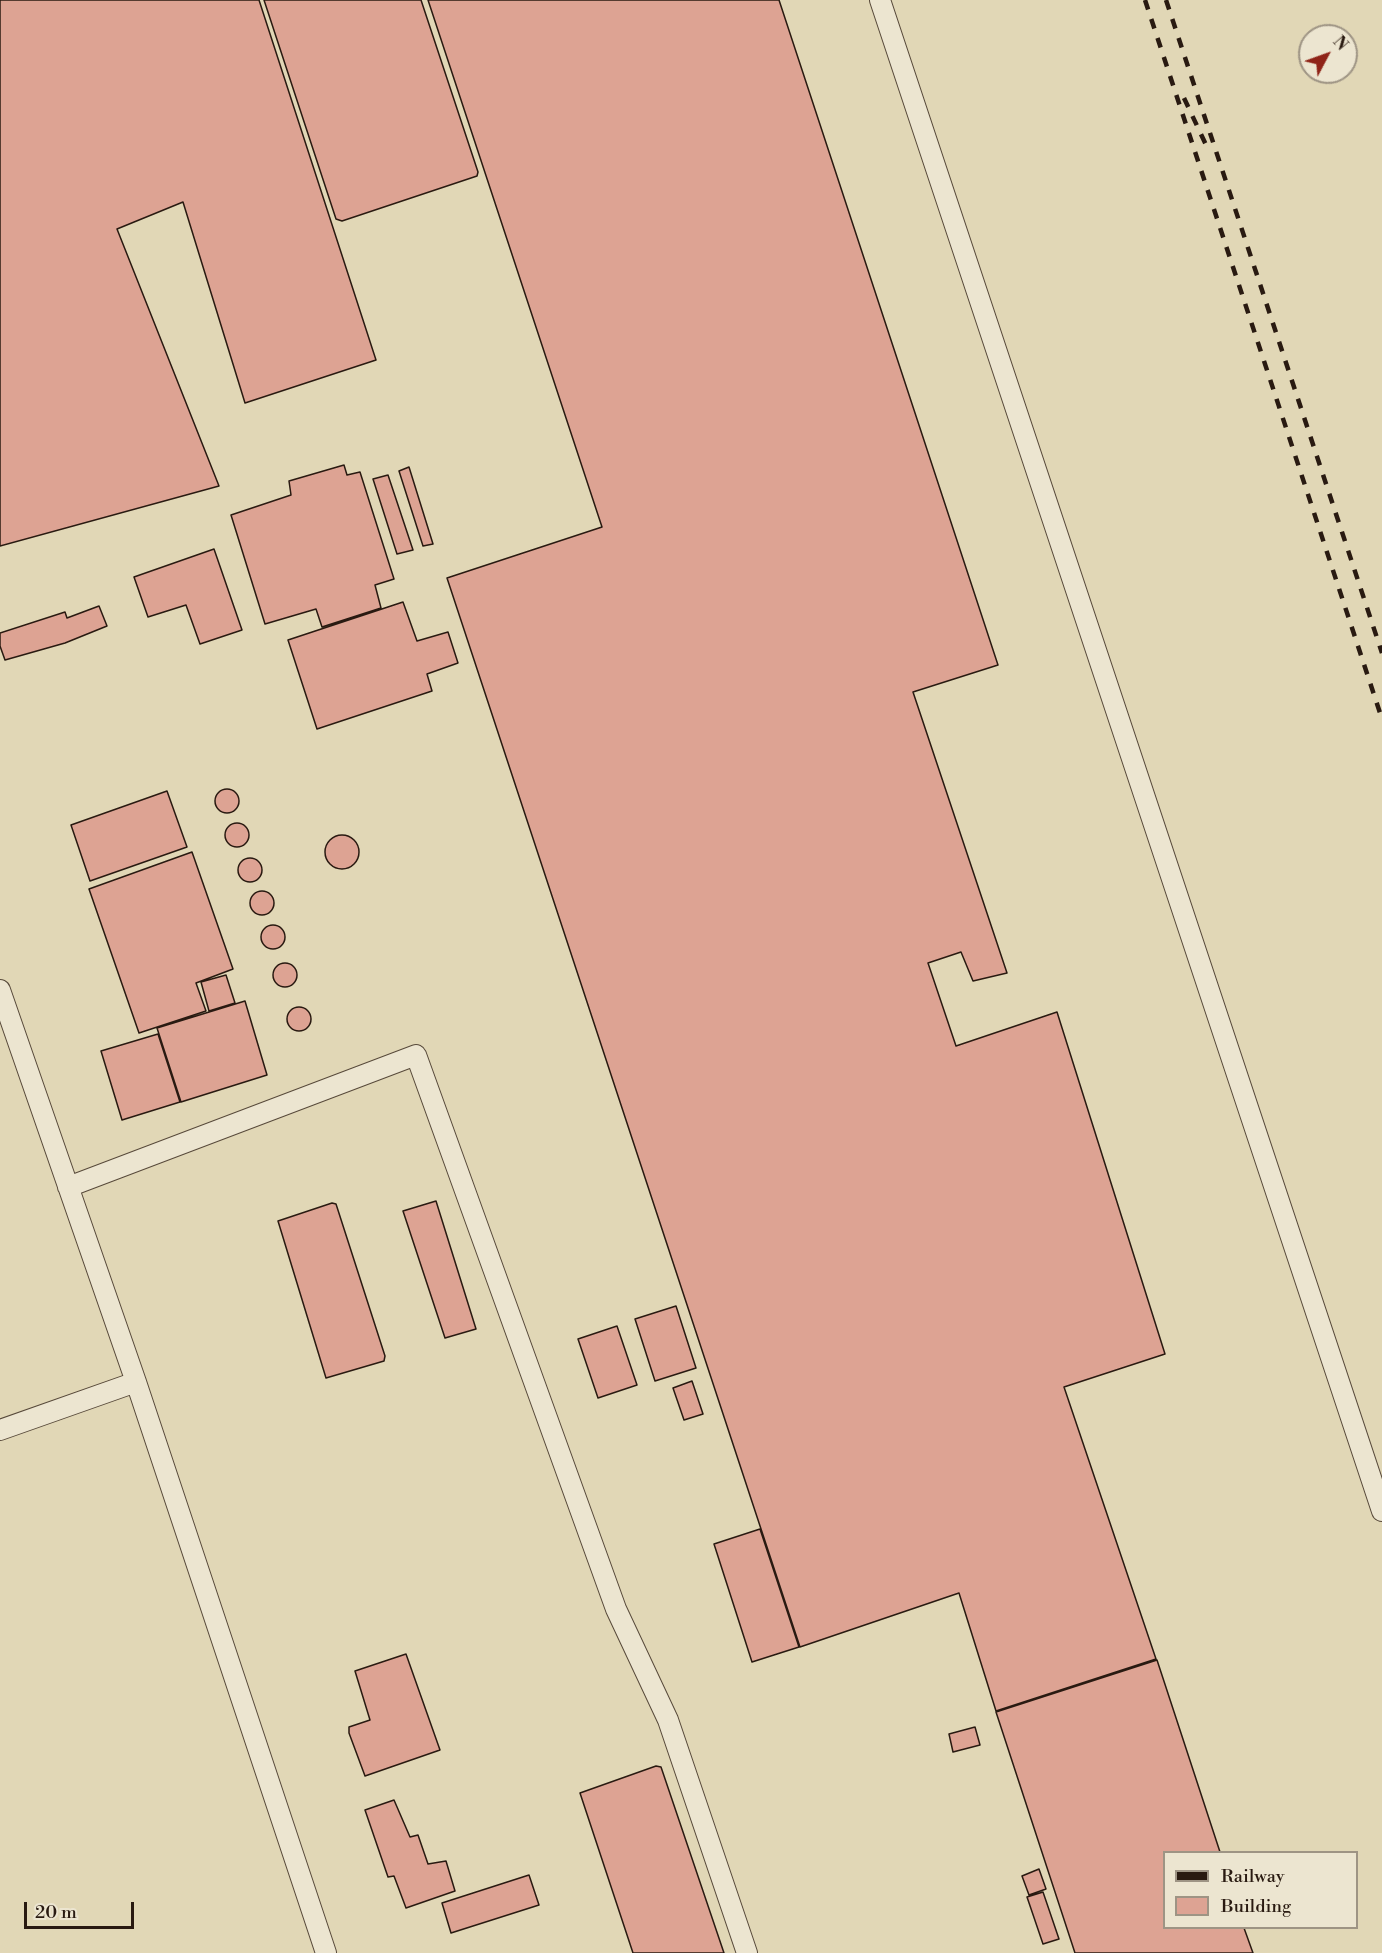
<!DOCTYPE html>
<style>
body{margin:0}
#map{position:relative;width:1382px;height:1953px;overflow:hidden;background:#e1d7b6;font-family:"Libre Bodoni",serif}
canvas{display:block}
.legend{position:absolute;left:1163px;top:1851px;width:195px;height:78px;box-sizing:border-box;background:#ece5d0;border:2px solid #9e9484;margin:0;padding:8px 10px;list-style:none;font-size:18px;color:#291a11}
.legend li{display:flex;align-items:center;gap:12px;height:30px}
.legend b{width:30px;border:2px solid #9e9484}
.north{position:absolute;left:1298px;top:24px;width:60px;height:60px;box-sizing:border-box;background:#ece5d0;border:2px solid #9e9484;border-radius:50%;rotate:49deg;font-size:16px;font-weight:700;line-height:24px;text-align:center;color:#291a11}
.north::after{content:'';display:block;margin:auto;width:21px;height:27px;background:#8f2418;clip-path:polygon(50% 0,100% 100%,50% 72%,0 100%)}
.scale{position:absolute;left:24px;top:1902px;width:110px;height:27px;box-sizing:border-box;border:3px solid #291a11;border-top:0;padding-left:8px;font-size:18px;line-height:21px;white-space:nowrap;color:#291a11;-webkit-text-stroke:4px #ece5d0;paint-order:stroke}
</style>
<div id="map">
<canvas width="1382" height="1953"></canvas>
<ul class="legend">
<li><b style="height:8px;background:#291a11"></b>Railway</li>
<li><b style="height:16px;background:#dda393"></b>Building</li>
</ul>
<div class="north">N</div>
<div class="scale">20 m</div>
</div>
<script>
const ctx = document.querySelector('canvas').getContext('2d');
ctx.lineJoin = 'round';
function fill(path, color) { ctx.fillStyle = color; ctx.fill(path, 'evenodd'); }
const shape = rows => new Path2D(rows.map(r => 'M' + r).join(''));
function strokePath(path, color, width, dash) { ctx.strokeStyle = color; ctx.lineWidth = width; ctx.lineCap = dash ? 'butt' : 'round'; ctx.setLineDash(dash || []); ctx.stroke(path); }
const building = shape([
 [0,0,259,0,376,360,245,403,183,202,117,229,219,486,0,546,0,0],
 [264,0,421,0,478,172,477,176,342,221,336,219,264,0],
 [428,0,779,0,998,665,913,692,1007,973,973,981,961,952,928,963,956,1046,1057,1012,1165,1354,1064,1387,1156,1659,996,1711,959,1593,800,1647,447,578,602,527,428,0],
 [344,465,347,475,360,472,394,579,375,585,381,608,322,627,316,609,265,624,231,515,291,495,289,481,344,465],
 [409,467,433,544,423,546,399,471,409,467],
 [388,475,413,550,397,554,373,479,388,475],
 [214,549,242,630,200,644,186,605,148,617,134,577,214,549],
 [403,602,417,641,448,632,458,663,427,674,432,691,317,729,288,640,403,602],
 [99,606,107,626,65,643,5,660,0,646,0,633,65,612,67,618,99,606],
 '215 801a12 12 0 1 1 24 0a12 12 0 1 1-24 0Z',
 [167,791,187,847,90,881,71,825,167,791],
 '225 835a12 12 0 1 1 24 0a12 12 0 1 1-24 0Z',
 '325 852a17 17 0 1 1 34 0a17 17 0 1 1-34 0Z',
 [192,852,233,969,196,983,206,1011,139,1033,89,889,192,852],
 '238 870a12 12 0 1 1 24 0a12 12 0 1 1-24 0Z',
 '250 903a12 12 0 1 1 24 0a12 12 0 1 1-24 0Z',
 '261 937a12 12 0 1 1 24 0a12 12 0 1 1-24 0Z',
 '273 975a12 12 0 1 1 24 0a12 12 0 1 1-24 0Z',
 [226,975,235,1003,209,1011,201,982,226,975],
 [245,1001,267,1075,181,1102,157,1028,245,1001],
 '287 1019a12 12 0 1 1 24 0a12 12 0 1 1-24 0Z',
 [158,1034,180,1102,122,1120,101,1051,158,1034],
 [436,1201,476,1329,445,1338,403,1211,436,1201],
 [332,1203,336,1204,385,1356,384,1361,326,1378,278,1221,332,1203],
 [676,1306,696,1368,655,1381,635,1319,676,1306],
 [617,1326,637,1385,598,1398,578,1339,617,1326],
 [692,1381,703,1414,684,1420,673,1388,692,1381],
 [760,1529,799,1647,752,1662,714,1544,760,1529],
 [406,1654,440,1750,365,1776,349,1733,349,1727,370,1720,355,1671,406,1654],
 [1157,1660,1220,1852,1164,1852,1164,1928,1244,1928,1253,1953,1075,1953,996,1712,1157,1660],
 [975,1727,980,1745,953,1752,949,1734,975,1727],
 [656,1766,661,1767,724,1953,633,1953,580,1793,656,1766],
 [394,1800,410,1837,418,1835,428,1864,446,1861,455,1891,406,1908,394,1876,388,1877,365,1810,394,1800],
 [1039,1869,1046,1889,1029,1895,1022,1876,1039,1869],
 [529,1875,539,1905,451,1933,442,1903,529,1875],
 [1043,1892,1059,1939,1043,1944,1027,1897,1043,1892]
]);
fill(building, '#dda393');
strokePath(building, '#291a11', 1.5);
const lane = shape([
 [880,0,1382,1511],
 [0,990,136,1382,326,1953],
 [68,1187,416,1055,616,1609,668,1720,747,1953],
 [0,1430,136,1382]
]);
strokePath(lane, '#57493a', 22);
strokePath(lane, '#ece5d0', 20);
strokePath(shape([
 [1145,0,1382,719],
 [1166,0,1382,653],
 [1184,98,1207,147]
]), '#291a11', 4.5, [10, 10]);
</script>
